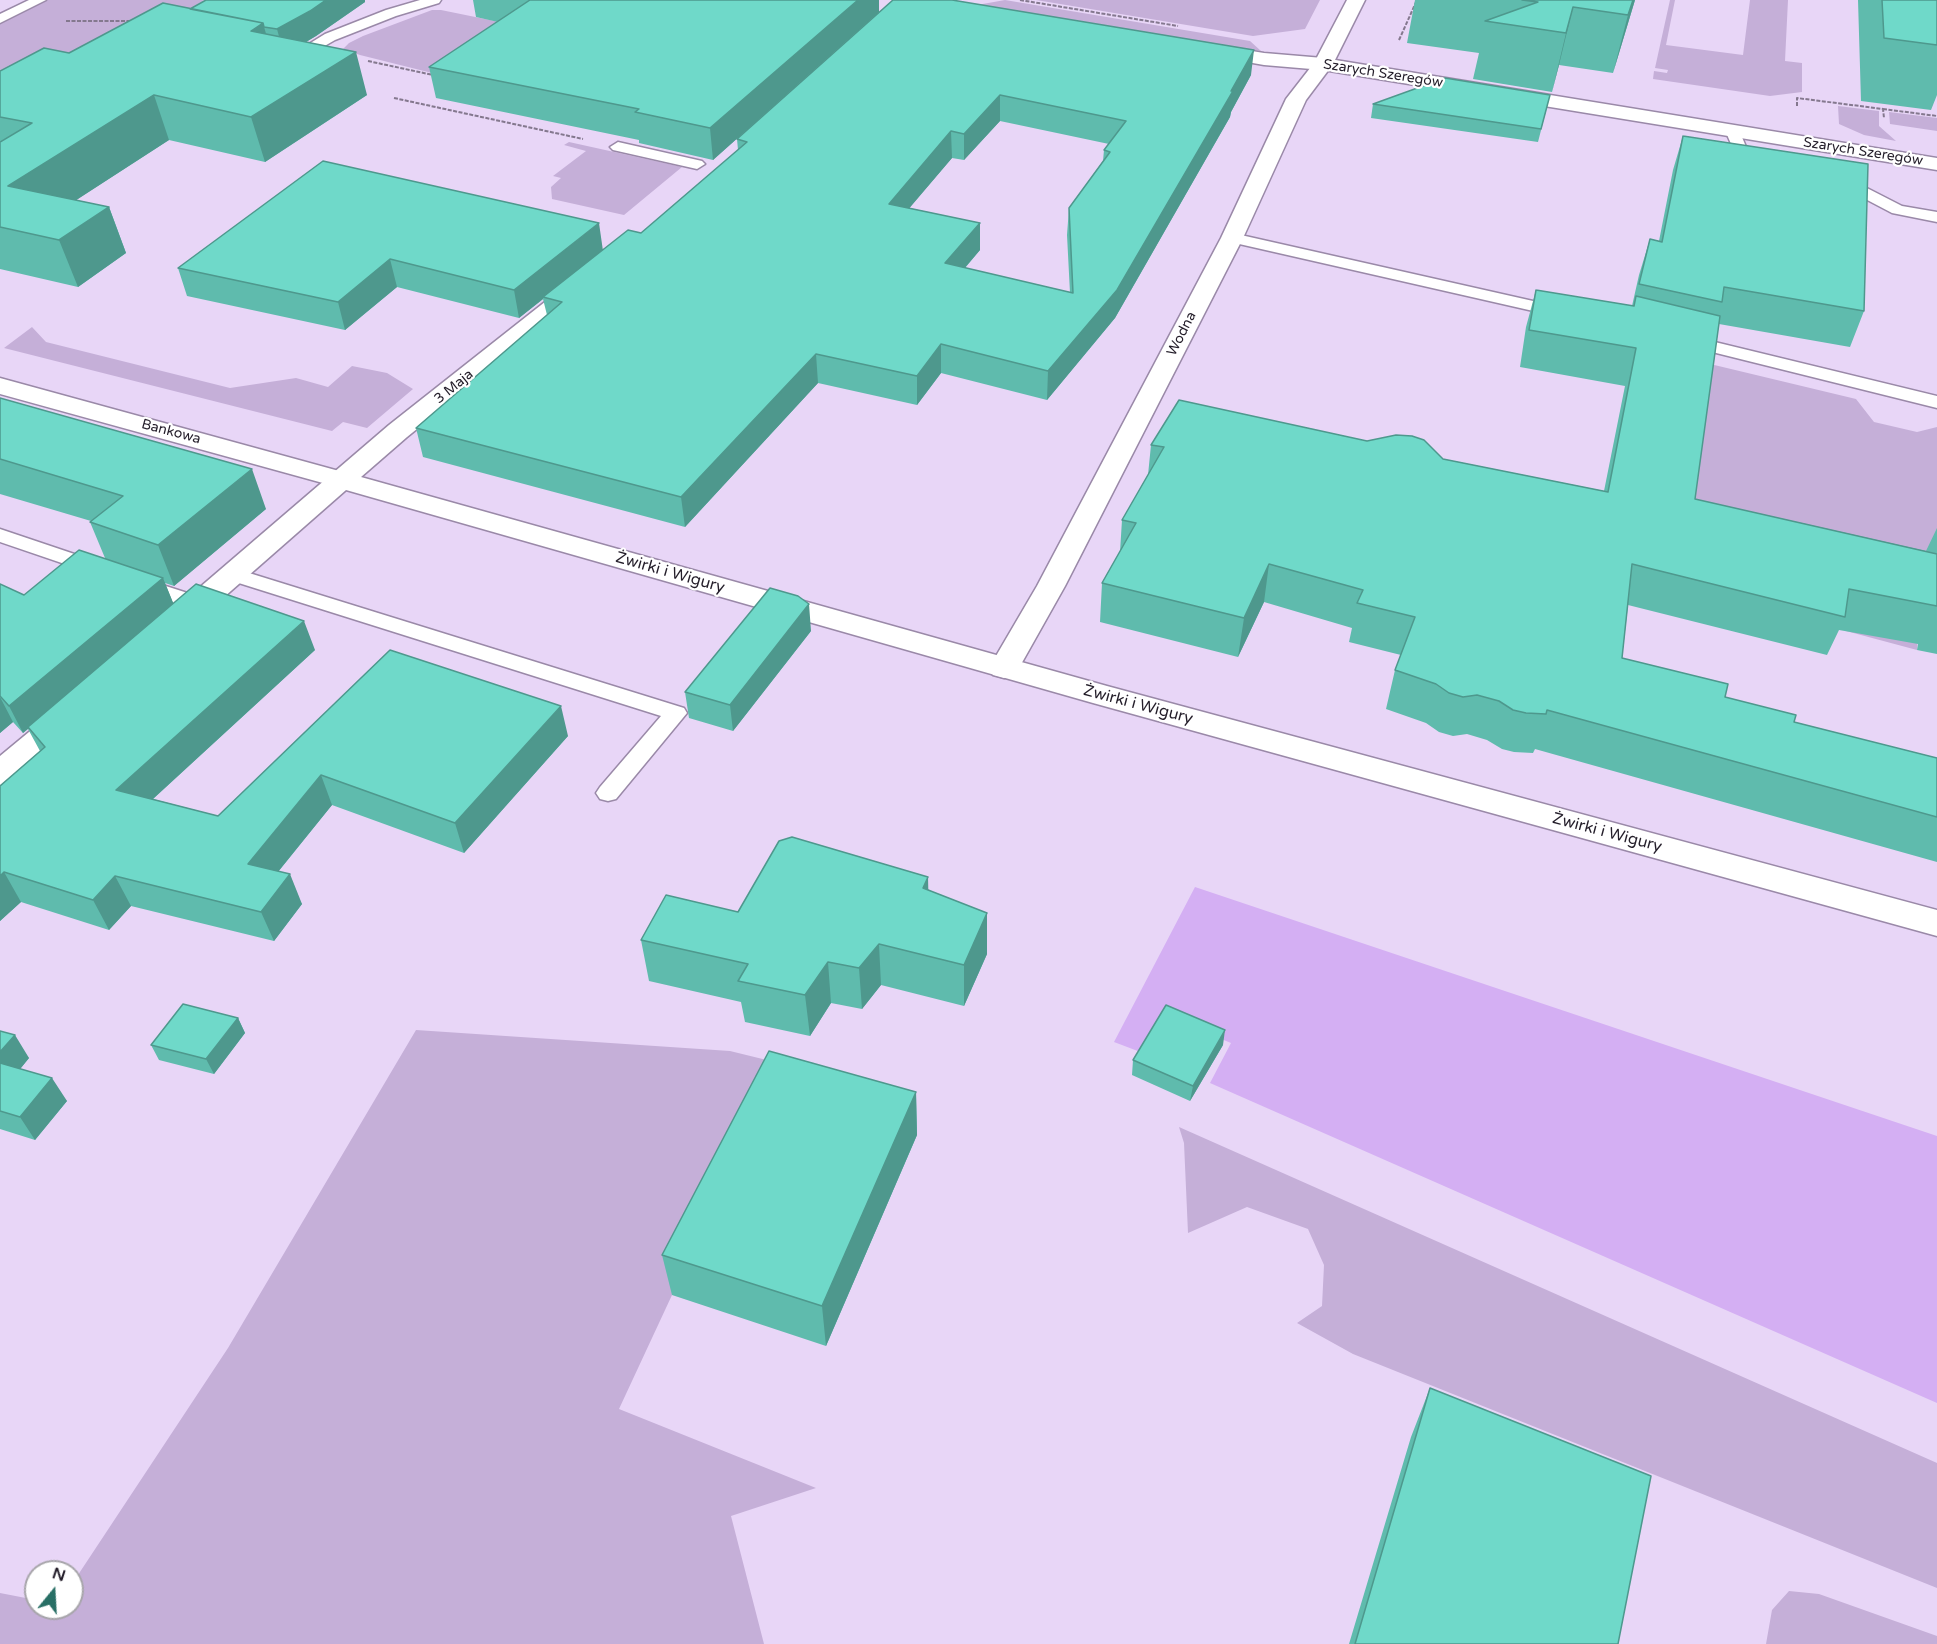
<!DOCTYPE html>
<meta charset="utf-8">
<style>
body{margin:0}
#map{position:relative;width:1937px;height:1644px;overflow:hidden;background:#e8d6f7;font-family:"Varela Round",sans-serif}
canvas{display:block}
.north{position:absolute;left:24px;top:1560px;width:60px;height:60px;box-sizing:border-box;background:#fff;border:2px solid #a7a5aa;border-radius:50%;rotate:18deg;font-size:16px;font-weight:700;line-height:24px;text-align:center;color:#241e2a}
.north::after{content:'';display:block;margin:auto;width:21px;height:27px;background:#286f65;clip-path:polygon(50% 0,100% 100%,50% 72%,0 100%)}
</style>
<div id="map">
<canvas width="1937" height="1644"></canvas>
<div class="north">N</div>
</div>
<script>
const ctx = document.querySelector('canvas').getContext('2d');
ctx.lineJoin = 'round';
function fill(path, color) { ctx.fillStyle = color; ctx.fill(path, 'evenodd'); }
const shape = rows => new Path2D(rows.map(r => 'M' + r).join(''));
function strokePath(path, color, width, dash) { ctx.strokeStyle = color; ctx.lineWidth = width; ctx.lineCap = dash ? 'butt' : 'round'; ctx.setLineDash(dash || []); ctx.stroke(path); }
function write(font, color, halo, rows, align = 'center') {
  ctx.font = font + ' "Varela Round",sans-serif'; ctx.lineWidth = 4.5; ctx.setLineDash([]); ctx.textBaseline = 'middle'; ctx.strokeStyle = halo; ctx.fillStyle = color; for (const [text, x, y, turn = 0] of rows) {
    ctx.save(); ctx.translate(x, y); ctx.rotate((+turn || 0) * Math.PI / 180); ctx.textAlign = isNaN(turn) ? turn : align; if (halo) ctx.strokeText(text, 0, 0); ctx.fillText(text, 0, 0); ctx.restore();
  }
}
fill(shape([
 [44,0,202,0,340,19,304,43,0,97,0,22],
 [1005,0,1250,41,1261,51,977,5],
 [1036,0,1320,0,1305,29,1253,36],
 [1670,0,1675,0,1666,45,1743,55,1750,0,1788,0,1785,61,1802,63,1802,92,1770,96,1653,79,1654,71,1667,73,1668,70,1655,68],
 [432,10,441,10,534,29,440,75,360,55,343,49,349,43,363,36],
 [1838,106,1879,111,1879,126,1896,141,1864,135,1839,124],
 [1889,112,1937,118,1937,131,1890,124],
 [569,142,682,167,624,215,552,199,551,187,561,178,553,176,586,151,564,145],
 [32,327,46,342,230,388,296,378,328,387,352,366,387,373,413,389,367,428,343,422,332,431,4,348],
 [1706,363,1856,399,1874,422,1917,432,1937,427,1937,561,1922,559,1917,650,1846,631,1852,578,1677,585],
 [416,1030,730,1051,787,1065,672,1295,619,1409,816,1488,731,1516,764,1644,0,1644,0,1593,36,1600,36,1608,72,1608,72,1584,228,1348],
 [1179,1127,1937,1463,1937,1588,1353,1354,1297,1323,1322,1306,1324,1265,1308,1229,1247,1207,1188,1233,1184,1143],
 [1789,1591,1819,1594,1937,1636,1937,1644,1766,1644,1772,1610]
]), '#c5afd8');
fill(shape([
 [1195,887,1937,1136,1937,1403,1210,1083,1231,1043,1168,1017,1143,1053,1114,1042]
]), '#d4aff3');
const lane = shape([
 [29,0,46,0,0,23,0,14,29,0],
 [420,0,441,0,439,3,396,16,335,40,295,63,290,64,283,60,325,34,386,10,420,0],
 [1732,126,1739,130,1752,161,1763,164,1766,167,1763,170,1758,172,1741,167,1725,130,1732,126],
 [618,142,702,161,705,164,697,169,613,150,610,147,618,142],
 [1836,179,1863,186,1902,206,1937,212,1937,222,1892,213,1852,192,1830,187,1828,184,1836,179],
 [1232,233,1564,308,1570,309,1573,313,1570,317,1564,318,1226,241,1224,238,1232,233],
 [1686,335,1937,396,1937,408,1680,344,1677,340,1680,336,1686,335],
 [0,529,104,564,107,569,104,574,97,575,0,542,0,529],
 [233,568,684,708,687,713,616,799,608,801,600,799,596,793,600,787,661,716,226,579,223,574,226,569,233,568],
 [138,577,206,599,210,604,206,609,199,611,131,589,128,584,131,579,138,577]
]);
const street = shape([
 [1347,0,1365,0,1333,64,1306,100,1243,238,1065,586,1015,675,1004,678,993,675,989,668,1037,586,1221,238,1286,99,1314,63,1347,0],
 [0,378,350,474,354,480,350,486,341,488,0,394,0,378]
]);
const secondary = shape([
 [1209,44,1264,53,1323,58,1937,158,1937,170,1323,70,1264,65,1202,54,1199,50,1202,46,1209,44],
 [582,277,590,279,594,284,590,289,407,437,361,477,1107,686,1937,910,1937,936,1093,703,346,490,191,626,181,628,171,626,166,619,171,612,389,425,574,279,582,277],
 [69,704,80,708,85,715,80,722,11,782,0,785,0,756,58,708,69,704]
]);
strokePath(lane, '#9a89a8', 3);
strokePath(street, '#9a89a8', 3);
strokePath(secondary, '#9a89a8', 3);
strokePath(shape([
 [1020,0,1178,26],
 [66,21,133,21],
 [1399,40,1417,0],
 [368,61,433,75],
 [394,98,583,139],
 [1797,106,1797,98,1883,109,1884,118],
 [1883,109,1937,116]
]), '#84788e', 2, [4, 1.5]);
fill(lane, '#fff');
fill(street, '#fff');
fill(secondary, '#fff');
fill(shape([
 [206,0,365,0,365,2,316,36,306,42,367,95,265,162,169,140,76,200,109,207,126,253,78,287,0,269,0,71,69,53,190,9],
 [473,0,879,0,879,12,713,160,639,143,639,140,436,98,429,67,498,22,476,17],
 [893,0,1251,75,1231,112,1230,117,1115,318,1047,400,941,373,917,405,818,383,685,527,423,457,416,428,547,315,543,299,519,318,397,287,345,330,187,296,178,268,603,249,641,233,738,150,737,139],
 [1000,121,1109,144,1104,150,1103,161,1069,208,1067,235,1070,293,965,268,980,250,980,223,909,208,952,158,964,160],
 [1415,0,1635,0,1613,73,1559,65,1552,92,1473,79,1479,53,1407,43],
 [1858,0,1937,0,1937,95,1931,110,1861,101],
 [1550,95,1538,142,1371,118,1373,104],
 [1683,136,1864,311,1850,347,1719,324,1695,499,1926,551,1937,528,1937,654,1917,650,1918,644,1839,630,1827,655,1628,605,1622,658,1725,697,1794,722,1937,758,1937,862,1535,749,1533,753,1514,752,1502,749,1487,740,1467,734,1453,736,1439,732,1426,723,1386,709,1395,670,1401,655,1349,642,1352,628,1264,602,1238,657,1100,622,1102,583,1120,552,1122,520,1148,475,1151,445,1443,459,1604,491,1625,386,1520,367,1526,327,1536,290,1632,306,1639,275,1650,239,1659,241,1673,170],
 [0,398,266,509,174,586,165,583,173,603,315,650,153,799,218,816,390,650,568,736,464,853,332,805,278,872,302,904,274,941,131,906,109,930,21,902,0,921,0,786,40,751,28,729,23,733,13,722,0,733,0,584,24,595,105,558,90,522,91,521,0,494],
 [811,631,733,731,689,718,685,692],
 [928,890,987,913,987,954,964,1006,881,985,862,1009,831,1003,810,1036,745,1022,741,1002,649,981,641,940,738,912],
 [238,1018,245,1033,214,1074,159,1060,151,1045],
 [0,1031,29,1058,20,1069,67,1101,35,1140,0,1129],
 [1223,1045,1190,1101,1132,1075,1133,1060],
 [916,1092,917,1135,826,1346,672,1295,662,1255],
 [1430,1388,1618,1644,1349,1644,1411,1437]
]), '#5fbbad');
fill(shape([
 [326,0,365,0,365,2,316,36,284,55,277,29],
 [858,0,879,0,879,12,713,160,710,128],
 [1633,0,1635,0,1613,73,1628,15],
 [1573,7,1559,65,1552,92,1566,33],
 [263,23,275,66,251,31],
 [1254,50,1251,75,1231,112,1230,117,1115,318,1047,400,1048,371,1231,91],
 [356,52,367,95,265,162,251,117],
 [154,95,169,140,27,232,8,186],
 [1000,95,1000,121,964,160,964,134],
 [951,131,952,158,890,231,889,204],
 [109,207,126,253,78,287,59,240],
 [599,223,603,251,543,297,543,299,519,318,514,290],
 [980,223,980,250,945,291,945,263],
 [390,259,397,287,345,330,338,302],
 [941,344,941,373,917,405,917,376],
 [816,354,818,383,685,527,681,497],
 [252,469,266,509,174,586,158,545],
 [1269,564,1264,602,1238,657,1244,618],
 [163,578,174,605,23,733,9,706],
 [809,604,811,631,733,731,730,705],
 [304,621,315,650,130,820,116,790],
 [0,697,13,722,0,733],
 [561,706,568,736,464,853,455,823],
 [321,775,332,805,260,894,248,864],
 [4,872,21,902,0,921,0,876],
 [290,874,302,904,274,941,261,912],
 [115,876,131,906,109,930,93,900],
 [928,877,929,919,923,888],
 [987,913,987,954,964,1006,964,965],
 [879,944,881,985,862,1009,859,968],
 [828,962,831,1003,810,1036,805,995],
 [238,1018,245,1033,214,1074,206,1059],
 [1225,1030,1223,1045,1190,1101,1193,1086],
 [15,1035,29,1058,8,1084,0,1072,0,1052],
 [52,1078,67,1101,35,1140,20,1117],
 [916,1092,917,1135,826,1346,822,1306]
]), '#4e988d');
const building = shape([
 [206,0,326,0,310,11,277,29,264,27,263,23,190,9,206,0],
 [530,0,858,0,710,128,635,112,639,109,429,67,530,0],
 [893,0,952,0,1254,50,1231,91,1233,91,1117,290,1048,371,941,344,917,376,816,354,681,497,416,428,562,302,543,297,628,230,641,233,747,142,737,139,893,0],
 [1000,95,1126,121,1104,150,1110,152,1069,208,1073,293,945,263,980,223,889,204,951,131,964,134,1000,95],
 [1522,0,1633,0,1628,15,1573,7,1566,33,1485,21,1538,2,1522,0],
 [1882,0,1937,0,1937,45,1884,38,1882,0],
 [163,3,263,23,251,31,356,52,251,117,154,95,8,186,109,207,59,240,0,227,0,142,32,123,0,117,0,71,44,48,69,53,163,3],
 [1445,78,1550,95,1541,129,1373,104,1445,78],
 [1683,136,1868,164,1864,311,1724,287,1722,302,1639,284,1650,239,1662,242,1683,136],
 [323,161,599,223,514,290,390,259,338,302,178,268,323,161],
 [1536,290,1634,306,1636,296,1720,316,1695,499,1937,554,1937,606,1849,589,1845,617,1632,564,1622,658,1728,684,1725,697,1796,715,1794,722,1937,758,1937,817,1547,710,1546,714,1526,713,1513,710,1499,701,1477,695,1463,697,1449,693,1436,684,1395,670,1415,617,1357,603,1363,590,1269,564,1244,618,1102,583,1136,523,1122,520,1164,447,1151,445,1179,400,1367,441,1396,435,1412,436,1424,440,1443,459,1608,492,1636,348,1529,330,1536,290],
 [0,398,252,469,158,545,90,522,123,496,0,459,0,398],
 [79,550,163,578,9,706,0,696,0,584,24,595,79,550],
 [196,584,304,621,116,790,218,816,390,650,561,706,455,823,321,775,248,864,290,874,261,912,115,876,93,900,4,872,0,876,0,786,45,747,28,727,196,584],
 [770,588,798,596,809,604,730,705,685,692,770,588],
 [792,837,928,877,923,888,987,913,964,965,879,944,859,968,828,962,805,995,738,981,748,964,641,940,666,895,738,912,779,841,792,837],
 [183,1004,238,1018,206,1059,151,1045,183,1004],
 [1166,1005,1225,1030,1193,1086,1133,1060,1166,1005],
 [0,1031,15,1035,0,1052,0,1031],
 [769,1051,916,1092,822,1306,662,1255,769,1051],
 [0,1063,52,1078,20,1117,0,1111,0,1063],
 [1430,1388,1651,1476,1618,1644,1355,1644,1430,1388]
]);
fill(building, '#6fd9c9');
strokePath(building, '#4e988d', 1.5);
write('14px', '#241e2a', '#fff', [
 ["Szarych Szeregów",1383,74,9],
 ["Szarych Szeregów",1863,152,9],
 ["Wodna",1182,334,-63],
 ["3 Maja",454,387,-39],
 ["Bankowa",171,432,15]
]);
write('16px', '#241e2a', '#fff', [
 ["Żwirki i Wigury",670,573,16],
 ["Żwirki i Wigury",1138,705,15],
 ["Żwirki i Wigury",1607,833,15]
]);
</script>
